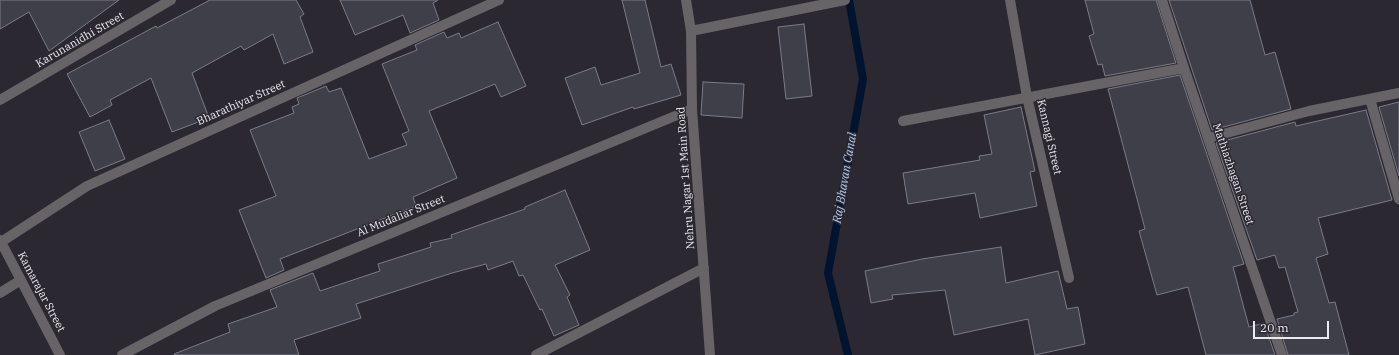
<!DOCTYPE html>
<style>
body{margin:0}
#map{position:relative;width:1399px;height:355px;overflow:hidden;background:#2c2831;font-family:"IBM Plex Serif",serif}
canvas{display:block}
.scale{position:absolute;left:1253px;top:321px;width:76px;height:18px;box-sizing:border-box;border:2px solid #ebe8ee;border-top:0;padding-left:5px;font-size:12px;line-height:14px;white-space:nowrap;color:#ebe8ee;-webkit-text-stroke:3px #2c2831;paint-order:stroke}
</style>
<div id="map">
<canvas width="1399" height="355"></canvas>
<div class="scale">20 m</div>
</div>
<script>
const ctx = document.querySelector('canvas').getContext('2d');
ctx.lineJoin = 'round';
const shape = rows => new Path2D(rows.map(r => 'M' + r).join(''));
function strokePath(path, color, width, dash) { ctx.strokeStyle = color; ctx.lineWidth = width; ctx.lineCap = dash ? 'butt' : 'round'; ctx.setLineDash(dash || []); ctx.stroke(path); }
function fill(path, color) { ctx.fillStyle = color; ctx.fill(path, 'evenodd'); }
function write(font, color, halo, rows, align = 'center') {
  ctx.font = font + ' "IBM Plex Serif",serif'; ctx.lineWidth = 3; ctx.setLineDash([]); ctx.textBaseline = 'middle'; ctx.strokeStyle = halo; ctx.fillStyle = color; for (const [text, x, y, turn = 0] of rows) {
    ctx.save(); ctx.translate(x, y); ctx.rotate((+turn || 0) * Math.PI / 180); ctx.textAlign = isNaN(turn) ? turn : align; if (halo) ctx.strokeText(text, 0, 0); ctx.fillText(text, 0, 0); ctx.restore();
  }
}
strokePath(shape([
 [848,355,828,273,863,79,849,0]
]), '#001430', 8);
const building = shape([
 [0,0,119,0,49,51,29,12,0,29,0,0],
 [210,0,296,0,304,14,300,17,313,52,284,64,273,34,244,50,241,46,192,73,209,118,172,132,151,78,110,100,112,105,90,117,67,74,156,26,157,28,210,0],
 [340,0,438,0,433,3,439,20,410,33,403,15,355,35,340,0],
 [622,0,645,0,661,67,671,64,681,95,634,109,633,107,582,125,565,78,595,67,601,85,640,73,622,0],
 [1085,0,1156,0,1176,63,1105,76,1102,64,1098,65,1089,36,1094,34,1085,0],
 [1169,0,1250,0,1265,55,1275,52,1291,109,1212,130,1169,0],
 [498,22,526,86,501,97,495,84,429,111,457,178,413,197,416,206,280,259,284,270,266,278,239,210,276,196,250,130,294,113,292,107,299,104,297,98,326,86,329,92,341,88,369,159,407,145,402,134,409,131,382,64,417,50,415,45,444,32,447,38,459,33,461,38,498,22],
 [804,24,812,96,786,99,778,27,804,24],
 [1180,75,1244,264,1233,267,1249,327,1264,323,1275,355,1206,355,1188,287,1157,295,1139,231,1145,229,1108,89,1180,75],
 [703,82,744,84,742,118,701,115,703,82],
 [1399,102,1399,176,1379,107,1399,102],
 [1021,107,1035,171,1030,172,1037,206,980,218,975,193,908,204,903,173,980,160,979,156,992,154,984,115,1021,107],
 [1366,110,1392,200,1318,218,1328,254,1316,258,1329,303,1335,302,1349,355,1288,355,1277,319,1294,315,1294,313,1298,312,1285,267,1279,268,1275,255,1257,260,1216,143,1295,122,1296,126,1366,110],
 [109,120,125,159,95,171,79,132,109,120],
 [565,190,590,250,555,265,570,295,567,297,579,325,554,336,542,309,540,310,523,275,519,276,513,261,488,270,486,264,452,273,356,304,361,318,294,340,299,355,175,355,174,354,230,332,228,324,277,307,270,290,313,273,320,291,380,271,378,264,431,247,430,243,452,238,451,235,525,209,525,207,565,190],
 [1001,247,1006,283,1058,271,1067,309,1078,307,1085,344,1035,355,1028,319,954,335,945,290,892,295,893,299,871,303,865,271,922,259,1001,247]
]);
fill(building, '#3e3f49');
strokePath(building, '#7a7c88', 1);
strokePath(shape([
 [686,0,691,31,692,109,710,355],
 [1010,0,1027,97,1069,278],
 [1162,0,1184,68,1282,355],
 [691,31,845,0],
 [1370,99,1399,199],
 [0,100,171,0],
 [903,121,1184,68],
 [1208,138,1309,111,1399,93],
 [0,240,60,355],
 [1,242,87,186,499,0],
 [0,293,21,280],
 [122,355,215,306,692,109],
 [536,355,704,268]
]), '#686367', 10);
write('11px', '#ebe8ee', '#2c2831', [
 ["Karunanidhi Street",80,40,-30],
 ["Bharathiyar Street",241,103,-24],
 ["Kannagi Street",1049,137,77],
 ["Mathiazhagan Street",1233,174,71],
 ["Nehru Nagar 1st Main Road",686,178,-94],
 ["Al Mudaliar Street",401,216,-22],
 ["Kamarajar Street",41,292,62]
]);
write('italic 12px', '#aecef6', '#2c2831', [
 ["Raj Bhavan Canal",845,178,-80]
]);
</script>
